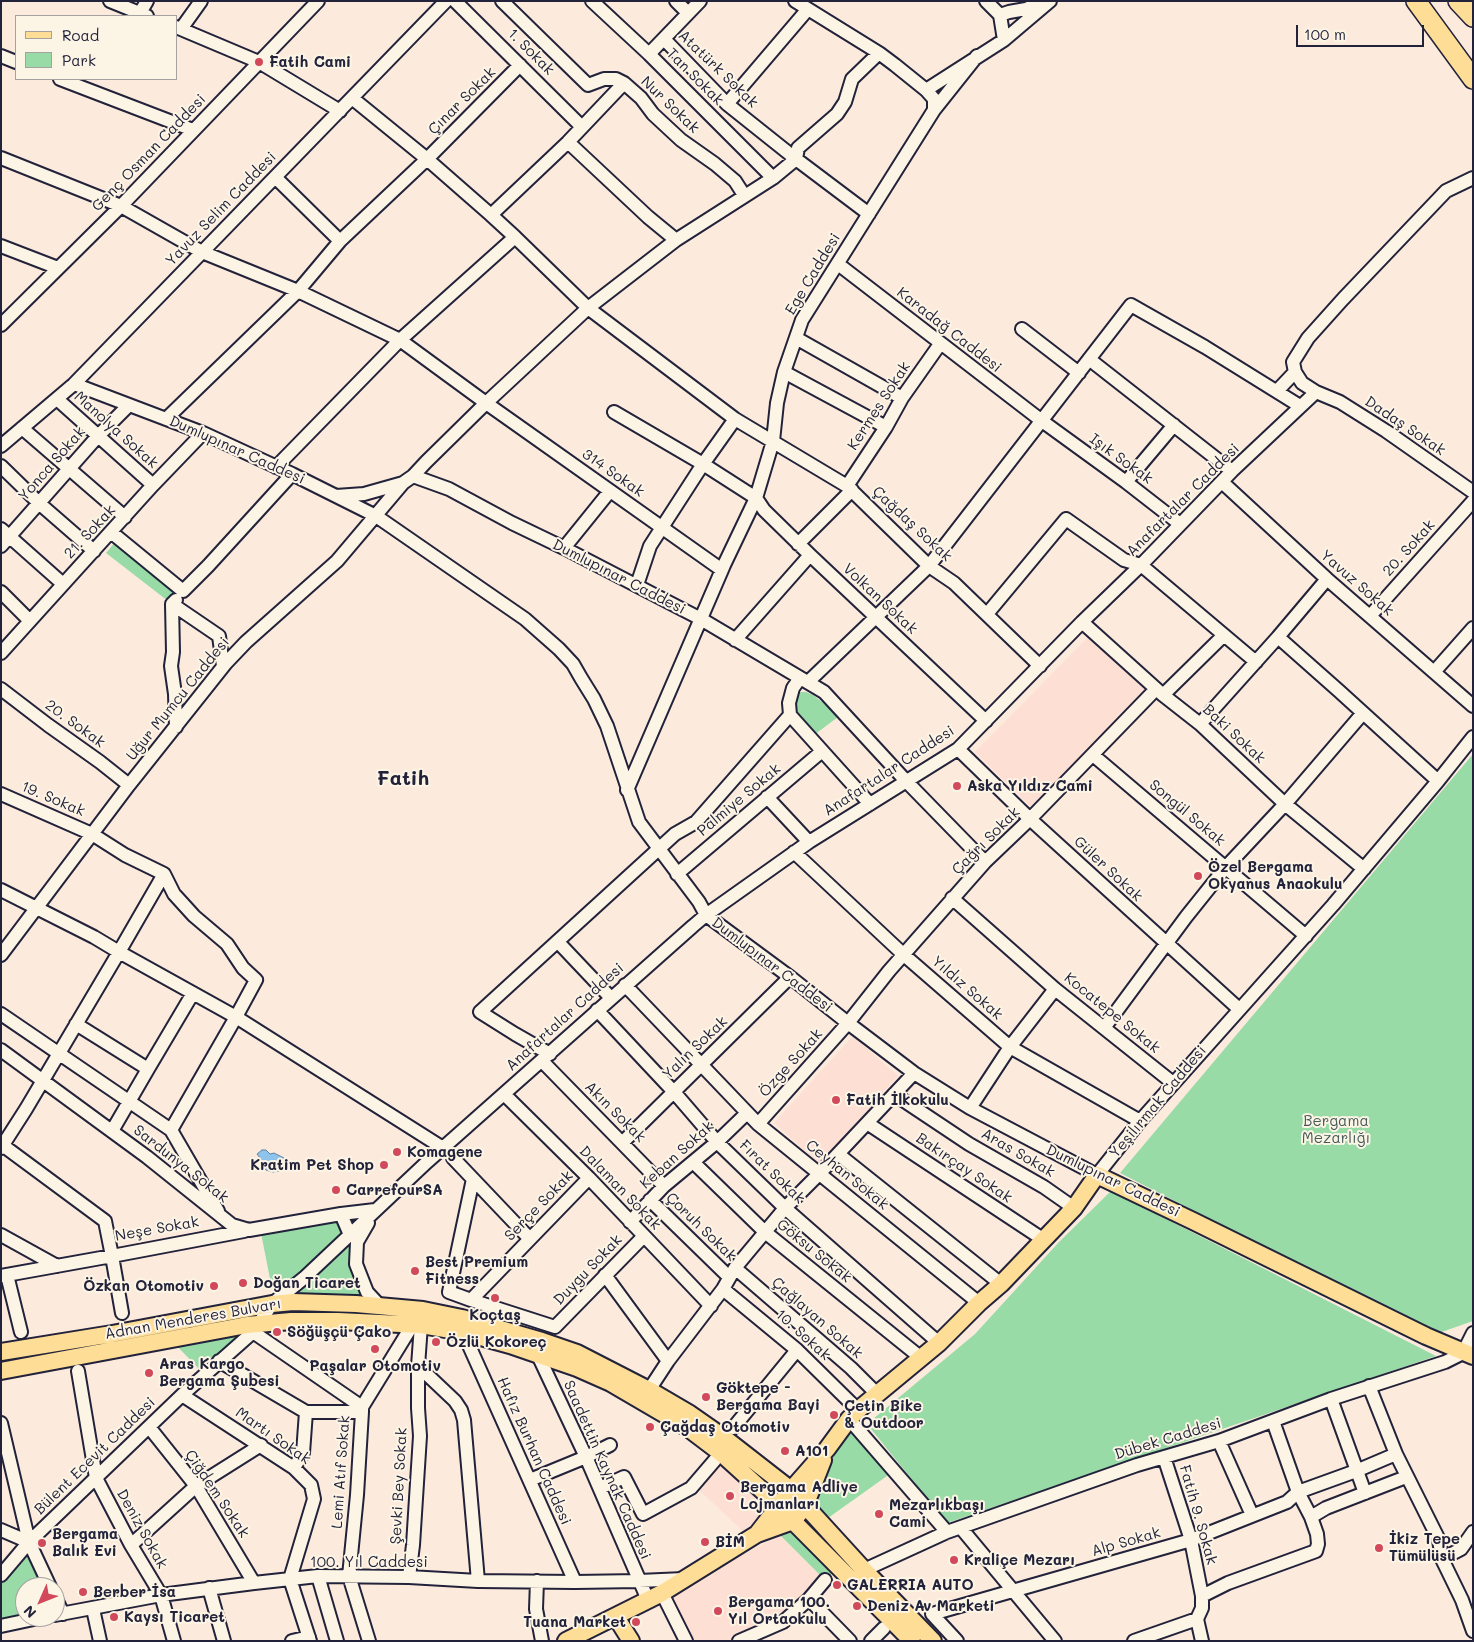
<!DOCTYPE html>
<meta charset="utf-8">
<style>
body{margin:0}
#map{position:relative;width:1474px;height:1642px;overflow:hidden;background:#fcebdd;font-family:Mali,sans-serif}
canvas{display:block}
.frame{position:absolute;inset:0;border:2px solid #22223b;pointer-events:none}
.legend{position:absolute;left:15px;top:15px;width:162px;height:65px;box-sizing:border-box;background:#fcf5e5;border:1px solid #a5a1a1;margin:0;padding:6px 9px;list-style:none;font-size:15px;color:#22223b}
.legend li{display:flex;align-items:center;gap:10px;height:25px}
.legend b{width:25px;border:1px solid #a5a1a1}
.north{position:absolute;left:15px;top:1577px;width:50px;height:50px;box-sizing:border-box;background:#fcf5e5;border:1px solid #a5a1a1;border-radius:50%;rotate:226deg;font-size:14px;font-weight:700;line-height:20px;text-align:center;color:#22223b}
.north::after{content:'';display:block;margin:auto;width:18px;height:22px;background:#d1495b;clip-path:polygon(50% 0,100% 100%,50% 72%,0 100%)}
.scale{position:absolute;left:1296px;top:25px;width:128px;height:22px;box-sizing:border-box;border:2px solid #22223b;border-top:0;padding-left:6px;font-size:15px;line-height:18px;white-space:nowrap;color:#22223b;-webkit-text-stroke:4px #fcf5e5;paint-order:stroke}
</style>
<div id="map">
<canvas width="1474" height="1642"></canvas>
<div class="frame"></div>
<ul class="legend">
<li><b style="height:6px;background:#fedd96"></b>Road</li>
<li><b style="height:14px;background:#98dba7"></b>Park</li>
</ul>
<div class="north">N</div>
<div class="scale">100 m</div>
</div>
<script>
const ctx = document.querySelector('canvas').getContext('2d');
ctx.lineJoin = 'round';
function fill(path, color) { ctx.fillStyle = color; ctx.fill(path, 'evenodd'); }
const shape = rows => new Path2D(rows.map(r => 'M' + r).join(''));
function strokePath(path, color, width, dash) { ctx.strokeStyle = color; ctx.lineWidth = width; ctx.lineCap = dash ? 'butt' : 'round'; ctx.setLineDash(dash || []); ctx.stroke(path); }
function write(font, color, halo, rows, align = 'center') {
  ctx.font = font + ' Mali,sans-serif'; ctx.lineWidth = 4; ctx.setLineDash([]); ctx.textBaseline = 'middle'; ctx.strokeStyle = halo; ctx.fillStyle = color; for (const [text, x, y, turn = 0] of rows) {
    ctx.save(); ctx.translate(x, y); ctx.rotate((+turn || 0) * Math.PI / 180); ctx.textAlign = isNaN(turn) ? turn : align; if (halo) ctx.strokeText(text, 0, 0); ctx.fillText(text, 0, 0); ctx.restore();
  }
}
fill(shape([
 [1090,635,1146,691,1031,807,975,752],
 [853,1036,898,1076,820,1164,774,1123],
 [720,1464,767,1508,745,1533,697,1488],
 [780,1535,823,1578,783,1617,728,1641,691,1641,670,1598,735,1559]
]), '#fddfd4');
fill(shape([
 [116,541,178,589,168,601,106,553],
 [801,692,806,692,813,695,837,714,838,717,814,735,793,709,796,695],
 [1473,754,1473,1321,1436,1334,1120,1173],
 [1111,1191,1436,1356,947,1523,867,1424,975,1334,1059,1242],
 [341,1214,350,1234,356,1264,380,1306,293,1302,287,1291,271,1284,260,1228],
 [259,1323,205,1375,170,1339],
 [849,1419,894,1471,821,1523,805,1506],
 [793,1521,833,1572,825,1580,780,1535],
 [29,1542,50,1587,25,1587,25,1617,1,1626,1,1575]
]), '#98dba7');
const water = shape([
 [262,1150,266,1150,270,1154,274,1153,284,1158,287,1164,284,1170,273,1172,266,1170,262,1166,261,1159,257,1154,262,1150]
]);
fill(water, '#8ec4ec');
strokePath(water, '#6383a5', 1);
const minor = shape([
 [110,1,147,16],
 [455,1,582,127],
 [502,1,588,85,604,79,616,79,624,83,641,98,653,114,681,140,715,164,735,181,744,195],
 [592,1,649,54,773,178],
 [676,1,688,13],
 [795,1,879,53,895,65,926,90,934,99,934,110],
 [986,1,1000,15],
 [140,13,147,1],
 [176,27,259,62,340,111],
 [181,29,201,1],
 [664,39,727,104,796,159,798,148,837,114,845,102,852,79,879,53],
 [1004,40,1000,15,1009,12,1026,9,1035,5],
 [649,54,700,1],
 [1,56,16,62],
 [60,79,193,130],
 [926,90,1004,40,1050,1],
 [352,98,427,159,491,215,568,142,648,217,676,240],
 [727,104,808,9],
 [568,142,624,83],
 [1,158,121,206,202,252,298,291,400,340,486,403,722,570],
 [275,177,340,241],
 [1473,178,1446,191,1343,299,1308,338,1293,362,1295,372,1302,383,1316,392,1340,402,1386,431,1473,492],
 [515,237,588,308,735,419,847,486,929,566,954,583,1040,666],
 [1,246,58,268],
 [838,264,1042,421,1126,482,1180,524],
 [1,325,121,206,318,1],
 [1022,329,1079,373],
 [796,338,902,398],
 [1089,359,1232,471],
 [784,372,886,427],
 [74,384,203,433,292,474,376,516,525,619,559,649,573,664,581,678,594,699,607,726,639,822,699,902,706,915,790,977,848,1023,914,1073,970,1108,1097,1175,1140,1121,1333,905,1438,781,1473,737],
 [1277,391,1295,372],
 [57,399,153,485],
 [614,412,703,464,756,498,764,510,810,555,986,721],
 [166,419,298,291,340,241,427,159,520,65],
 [22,428,125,517],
 [1,446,74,384,446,1],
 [1,466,40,504,94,551],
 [276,467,400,340,515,237,491,215],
 [413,476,426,462,486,403,588,308,676,240,773,178,796,159,869,214],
 [1126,482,1174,425],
 [1222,482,1327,579,1473,706],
 [847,486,886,427,902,398,940,344],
 [336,496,364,494,403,483,413,476,449,489,512,523,564,548,701,619,824,692,906,781,985,862],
 [1,529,63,584],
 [111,532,183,591,208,566,292,474],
 [798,544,852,490],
 [1,546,98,436,129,405],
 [564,548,610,491],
 [637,585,650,546,703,464,735,419],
 [1,592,30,621],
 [176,600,172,604,219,636,223,666],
 [172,604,173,652,171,666,175,694,176,727],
 [987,614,1066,519,1124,560,1141,565,1256,662],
 [1370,616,1473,501],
 [1082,622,1163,695,1200,724,1285,804,1364,869],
 [1278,637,1339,691,1438,781],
 [735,640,810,555],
 [1,653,153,485,203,433],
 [1434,672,1473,628],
 [800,678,793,688,789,703,790,715,870,804],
 [808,682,929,566,1131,305,1205,347,1300,406],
 [1,689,48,725,100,762,129,785],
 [1163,695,1224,635],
 [1200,724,1278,637,1327,579],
 [958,749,1030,819,1239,1009],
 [1093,755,1306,936],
 [627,790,724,565,756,498,773,441,777,403,784,372,802,320,934,110,977,56],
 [1,794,92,834,125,855,164,874,119,952,236,1017,171,1130],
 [767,797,809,842],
 [794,852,904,955,1010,1047,1140,1121],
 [164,874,174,894,194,916,227,944,243,968,256,980,236,1017,443,1148],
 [677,874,821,752],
 [1,890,94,937,119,952,26,1109,1,1148],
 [952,898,1055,989,1173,1083],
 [558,942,611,998],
 [1,955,129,785,226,663,246,642,337,561,403,483],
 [625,985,758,1124,979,1303],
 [597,1010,674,1092,717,1142,785,1208,939,1343],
 [1,1014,171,1130,218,1211],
 [76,1024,148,1069,112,1131],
 [1104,1028,1186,917,1226,867,1285,804,1363,713],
 [1,1050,147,1157,232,1225,249,1230,341,1214,350,1235],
 [550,1054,515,1034,480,1012,675,834,696,822,790,715],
 [542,1061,664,1186],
 [148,1069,193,993],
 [504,1094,589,1178,711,1306],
 [894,1094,969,1144,1044,1187,1074,1208],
 [970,1108,1010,1047,1055,989],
 [867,1123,1044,1240],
 [758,1124,848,1023,889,971,985,862,1030,819,1156,689],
 [623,1142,790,977],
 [1,1144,105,1221,112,1256,244,1231],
 [838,1154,1001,1284],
 [453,1158,530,1239],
 [693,1162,765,1232,920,1357],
 [473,1179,449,1292,471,1300,555,1327,644,1236],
 [650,1200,729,1277],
 [341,1214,375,1210],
 [630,1222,664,1186,717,1142,747,1113],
 [368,1223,357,1242,356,1264,367,1292,380,1306],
 [1,1235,57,1266],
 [735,1268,851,1368,877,1394],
 [7,1275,21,1332],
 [605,1275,668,1361],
 [1,1276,112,1256,122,1313],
 [723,1289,797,1350,858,1410],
 [471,1300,589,1178],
 [421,1325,418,1366,455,1401,461,1410,464,1420,478,1581],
 [253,1332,362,1407],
 [463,1332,575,1582],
 [537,1353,586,1457,648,1600],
 [219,1361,306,1412,362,1412],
 [78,1371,96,1478,131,1545,161,1595,174,1641],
 [1369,1386,1396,1454,1439,1540,1442,1559,1462,1600,1473,1631],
 [649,1390,668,1361,723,1289,735,1268,785,1208,820,1173,914,1073],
 [182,1395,294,1468,311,1485,314,1499,290,1579,310,1641],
 [1331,1399,1365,1493],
 [849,1419,947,1532],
 [1,1423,29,1542,50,1587],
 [149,1427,196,1486,254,1583],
 [733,1428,797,1350],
 [1219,1441,1252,1515],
 [1164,1457,1191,1540,1202,1596,1202,1608,1197,1619,1202,1641],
 [294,1468,303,1453,306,1412],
 [530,1480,586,1457,610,1445],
 [600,1488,624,1477,643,1514,691,1488,715,1460],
 [1311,1517,1326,1508,1406,1477],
 [961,1528,1055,1641],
 [1,1530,29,1542],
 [131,1545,196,1486,261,1445],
 [1442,1559,1461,1549,1473,1532],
 [864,1570,947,1532,1137,1465,1219,1441,1331,1399,1445,1362,1463,1353,1473,1333],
 [1,1575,29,1542,182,1395,253,1332,272,1304,304,1278,427,1162,693,926,706,915,809,842,958,749,1082,622,1141,565,1232,471,1316,392],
 [318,1576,337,1641],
 [409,1577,413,1545,420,1436,418,1408,418,1366],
 [537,1581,536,1609,542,1641],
 [209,1588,224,1641],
 [662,1593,686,1641],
 [1202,1596,1228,1583,1316,1551,1318,1544,1317,1534,1311,1517,1298,1492,1273,1421],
 [55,1597,63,1614],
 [809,1599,850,1641],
 [93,1609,100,1641],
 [55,1615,161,1595,254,1583,318,1576,409,1577,478,1581,575,1582,639,1581,684,1579],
 [1,1626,43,1617],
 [292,1641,309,1637],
 [369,1641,349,1576,357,1495,362,1412,362,1407,413,1324],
 [739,1641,783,1622,809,1599,825,1580],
 [871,1641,884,1628],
 [957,1641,932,1614,1191,1540,1287,1502,1298,1492,1356,1471,1396,1454],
 [1134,1641,1197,1619]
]);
const major = shape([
 [1,1352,112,1334,272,1304,293,1302,356,1304,423,1310,462,1318,542,1341,577,1353,649,1390,690,1414,723,1437,791,1490,864,1570,933,1641],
 [1,1371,247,1325,291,1321,338,1321,421,1325,463,1332,510,1345,577,1368,611,1383,688,1428,721,1453,764,1492,912,1641],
 [757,1534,791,1490,827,1449,849,1419,858,1410,939,1343,979,1303,1001,1284,1074,1208,1097,1175,1193,1221,1426,1336,1473,1356],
 [616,1617,631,1641],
 [566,1641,662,1593,757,1534,793,1521,805,1506,823,1460]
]);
const highway = shape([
 [1416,1,1473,79],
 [1458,1,1473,17]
]);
strokePath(minor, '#22223b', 16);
strokePath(major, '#22223b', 20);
strokePath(highway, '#22223b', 22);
strokePath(minor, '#fcf5e5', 12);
strokePath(major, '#fedd96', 16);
strokePath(highway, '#fedd96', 19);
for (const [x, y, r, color] of [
 [259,62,5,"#d1495b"],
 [957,786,5,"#d1495b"],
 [1198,876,5,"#d1495b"],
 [836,1100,5,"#d1495b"],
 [397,1152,5,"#d1495b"],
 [384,1165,5,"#d1495b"],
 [336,1190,5,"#d1495b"],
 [415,1271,5,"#d1495b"],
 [243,1283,5,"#d1495b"],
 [214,1286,5,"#d1495b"],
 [495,1298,5,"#d1495b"],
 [277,1332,5,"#d1495b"],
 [436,1342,5,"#d1495b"],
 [375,1349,5,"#d1495b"],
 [149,1373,5,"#d1495b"],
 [706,1397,5,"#d1495b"],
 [834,1415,5,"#d1495b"],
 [650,1427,5,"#d1495b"],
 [785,1451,5,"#d1495b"],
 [730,1496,5,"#d1495b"],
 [879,1514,5,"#d1495b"],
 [705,1542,5,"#d1495b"],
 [42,1543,5,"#d1495b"],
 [1379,1548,5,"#d1495b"],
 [954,1560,5,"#d1495b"],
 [837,1585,5,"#d1495b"],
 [83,1592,5,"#d1495b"],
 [857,1606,5,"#d1495b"],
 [718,1611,5,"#d1495b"],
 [114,1617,5,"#d1495b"],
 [636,1622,5,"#d1495b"]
]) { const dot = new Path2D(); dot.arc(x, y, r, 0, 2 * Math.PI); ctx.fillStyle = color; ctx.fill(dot); strokePath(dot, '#fcf5e5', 2); }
write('15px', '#22223b', '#fcf5e5', [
 ["1. Sokak",531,52,45],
 ["Atatürk Sokak",718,69,44],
 ["Tan Sokak",695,77,45],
 ["Çınar Sokak",462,101,-45],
 ["Nur Sokak",670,105,44],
 ["Genç Osman Caddesi",149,153,-46],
 ["Yavuz Selim Caddesi",221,209,-46],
 ["Ege Caddesi",813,274,-59],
 ["Karadağ Caddesi",949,330,38],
 ["Kermes Sokak",879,406,-57],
 ["Dadaş Sokak",1405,426,34],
 ["Manolya Sokak",116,430,42],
 ["Dumlupınar Caddesi",237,450,24],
 ["Işık Sokak",1121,459,36],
 ["Yonca Sokak",52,464,-49],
 ["314 Sokak",613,473,35],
 ["Anafartalar Caddesi",1183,500,-45],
 ["Çağdaş Sokak",912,524,43],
 ["21. Sokak",90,532,-47],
 ["20. Sokak",1409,548,-48],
 ["Dumlupınar Caddesi",619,577,27],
 ["Yavuz Sokak",1357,583,41],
 ["Volkan Sokak",880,599,43],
 ["Uğur Mumcu Caddesi",178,699,-51],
 ["20. Sokak",75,724,36],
 ["Baki Sokak",1234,734,43],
 ["Anafartalar Caddesi",889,771,-33],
 ["19. Sokak",53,799,23],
 ["Palmiye Sokak",739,800,-40],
 ["Songül Sokak",1187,813,40],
 ["Çağrı Sokak",986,841,-45],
 ["Güler Sokak",1108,869,43],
 ["Dumlupınar Caddesi",772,965,37],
 ["Yıldız Sokak",967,988,41],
 ["Kocatepe Sokak",1112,1013,39],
 ["Anafartalar Caddesi",565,1017,-42],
 ["Yalın Sokak",695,1048,-44],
 ["Özge Sokak",791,1063,-48],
 ["Yeşilırmak Caddesi",1158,1102,-50],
 ["Akın Sokak",615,1112,45],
 ["Aras Sokak",1018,1153,30],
 ["Keban Sokak",677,1155,-42],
 ["Sardunya Sokak",181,1164,38],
 ["Bakırçay Sokak",964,1168,34],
 ["Fırat Sokak",772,1172,44],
 ["Ceyhan Sokak",847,1175,39],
 ["Dumlupınar Caddesi",1113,1181,26],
 ["Dalaman Sokak",620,1188,46],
 ["Serçe Sokak",539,1206,-46],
 ["Çoruh Sokak",701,1227,44],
 ["Neşe Sokak",157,1229,-10],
 ["Göksu Sokak",814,1251,39],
 ["Duygu Sokak",588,1270,-46],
 ["Çağlayan Sokak",817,1318,41],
 ["Adnan Menderes Bulvarı",193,1319,-10],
 ["10. Sokak",803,1335,42],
 ["Martı Sokak",273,1436,35],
 ["Dübek Caddesi",1168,1439,-17],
 ["Hafız Burhan Caddesi",534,1451,66],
 ["Bülent Ecevit Caddesi",95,1456,-44],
 ["Saadettin Kaynak Caddesi",607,1470,66],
 ["Lemi Atıf Sokak",341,1472,-86],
 ["Şevki Bey Sokak",399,1486,-87],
 ["Çiğdem Sokak",217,1494,56],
 ["Fatih 9. Sokak",1198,1515,74],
 ["Deniz Sokak",142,1529,61],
 ["Alp Sokak",1126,1542,-16],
 ["100. Yıl Caddesi",369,1562]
]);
write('bold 15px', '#22223b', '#fcf5e5', [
 ["Fatih Cami",269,62],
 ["Aska Yıldız Cami",967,786],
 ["Özel Bergama",1208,867],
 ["Okyanus Anaokulu",1208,884],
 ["Fatih İlkokulu",846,1100],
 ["Komagene",407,1152],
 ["Kratim Pet Shop",374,1165,"right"],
 ["CarrefourSA",346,1190],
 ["Best Premium",425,1262],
 ["Fitness",425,1279],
 ["Doğan Ticaret",253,1283],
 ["Özkan Otomotiv",204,1286,"right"],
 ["Koçtaş",495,1315,"center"],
 ["Söğüşçü Çako",287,1332],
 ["Özlü Kokoreç",446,1342],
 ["Aras Kargo",159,1364],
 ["Bergama Şubesi",159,1381],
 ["Paşalar Otomotiv",375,1366,"center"],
 ["Göktepe -",716,1388],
 ["Bergama Bayi",716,1405],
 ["Çetin Bike",844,1406],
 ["& Outdoor",844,1423],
 ["Çağdaş Otomotiv",660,1427],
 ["A101",795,1451],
 ["Bergama Adliye",740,1487],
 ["Lojmanları",740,1504],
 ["Mezarlıkbaşı",889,1505],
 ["Cami",889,1522],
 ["Bergama",52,1534],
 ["Balık Evi",52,1551],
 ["İkiz Tepe",1389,1539],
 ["Tümülüsü",1389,1556],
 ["BİM",715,1542],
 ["Kraliçe Mezarı",964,1560],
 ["GALERRIA AUTO",847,1585],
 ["Berber İsa",93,1592],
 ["Bergama 100.",728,1602],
 ["Yıl Ortaokulu",728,1619],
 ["Deniz Av Marketi",867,1606],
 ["Kaysı Ticaret",124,1617],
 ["Tuana Market",626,1622,"right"]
], 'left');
write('15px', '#455a5b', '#fcf5e5', [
 ["Bergama",1336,1121],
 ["Mezarlığı",1336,1138]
]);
write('bold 20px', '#22223b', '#fcf5e5', [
 ["Fatih",403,779]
]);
</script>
